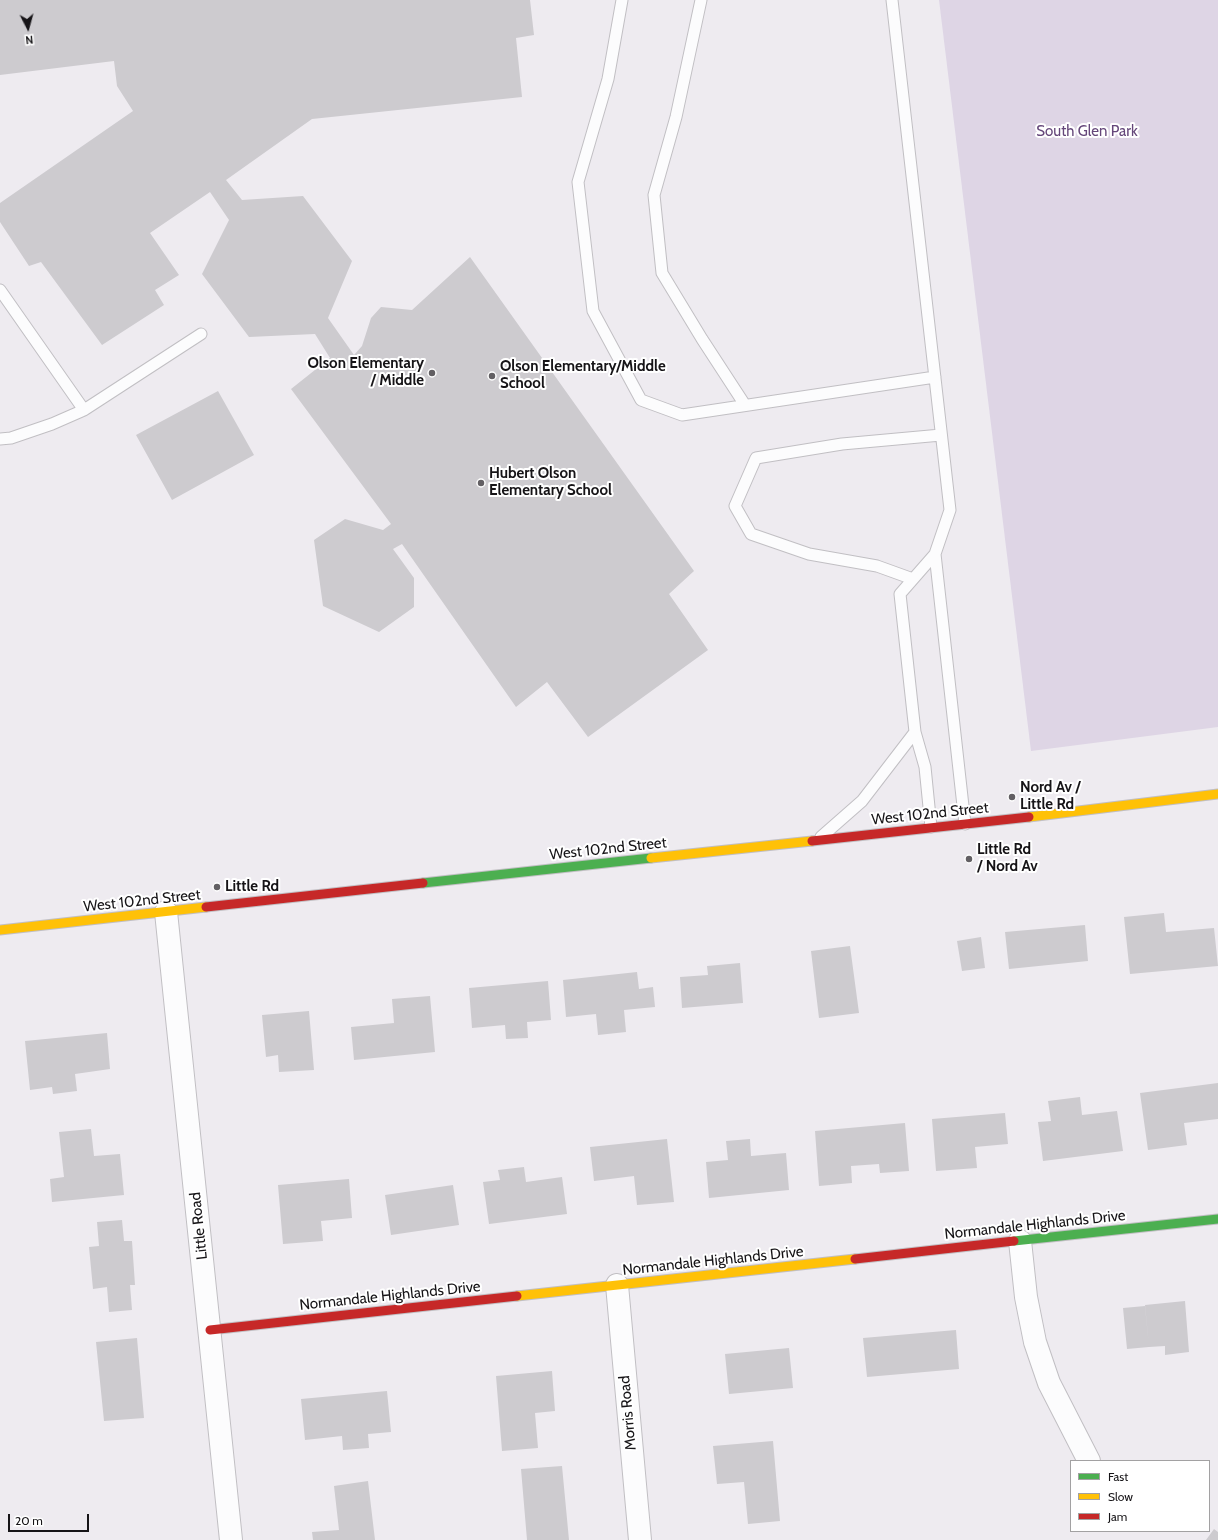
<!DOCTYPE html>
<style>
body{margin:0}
#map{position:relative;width:1218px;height:1540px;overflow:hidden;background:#eeebf0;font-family:Cabin,sans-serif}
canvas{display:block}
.legend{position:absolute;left:1070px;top:1460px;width:140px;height:72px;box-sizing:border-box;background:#fff;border:1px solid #a2a1a2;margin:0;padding:5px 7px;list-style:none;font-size:12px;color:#161417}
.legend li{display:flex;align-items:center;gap:8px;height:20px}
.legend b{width:20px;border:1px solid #a2a1a2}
.north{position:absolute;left:8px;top:8px;width:40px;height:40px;-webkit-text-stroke:3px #fff;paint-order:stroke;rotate:174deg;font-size:11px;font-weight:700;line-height:16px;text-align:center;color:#161417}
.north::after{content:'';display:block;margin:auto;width:14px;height:18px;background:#161417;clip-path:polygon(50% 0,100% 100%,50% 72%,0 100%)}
.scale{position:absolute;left:8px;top:1514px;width:81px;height:18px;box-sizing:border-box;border:2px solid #161417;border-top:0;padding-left:5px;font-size:12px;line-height:14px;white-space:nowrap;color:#161417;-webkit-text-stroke:3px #fff;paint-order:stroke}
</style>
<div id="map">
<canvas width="1218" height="1540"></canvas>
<ul class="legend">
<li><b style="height:5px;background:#4caf50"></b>Fast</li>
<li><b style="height:5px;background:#ffc107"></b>Slow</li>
<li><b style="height:5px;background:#c62828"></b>Jam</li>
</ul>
<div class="north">N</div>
<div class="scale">20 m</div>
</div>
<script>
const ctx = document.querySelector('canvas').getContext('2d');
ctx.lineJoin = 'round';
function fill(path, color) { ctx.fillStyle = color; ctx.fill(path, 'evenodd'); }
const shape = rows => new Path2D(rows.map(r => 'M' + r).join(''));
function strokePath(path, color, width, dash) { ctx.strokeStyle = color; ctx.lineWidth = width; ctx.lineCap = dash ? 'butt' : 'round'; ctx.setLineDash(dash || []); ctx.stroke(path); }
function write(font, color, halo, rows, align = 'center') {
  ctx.font = font + ' Cabin,sans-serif'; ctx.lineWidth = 4; ctx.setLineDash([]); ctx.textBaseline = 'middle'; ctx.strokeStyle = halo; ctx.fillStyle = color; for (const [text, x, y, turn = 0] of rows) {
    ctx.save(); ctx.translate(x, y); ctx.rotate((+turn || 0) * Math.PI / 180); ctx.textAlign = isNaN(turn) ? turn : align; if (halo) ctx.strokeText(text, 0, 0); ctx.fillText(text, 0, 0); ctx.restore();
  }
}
fill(shape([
 [939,0,1218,0,1218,727,1031,751]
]), '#ded5e5');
fill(shape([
 [0,0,530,0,534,35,516,38,522,97,312,119,226,180,242,200,303,196,352,261,328,318,354,355,362,346,371,318,381,307,412,310,470,257,694,571,669,594,708,650,588,737,547,682,516,707,402,544,393,549,414,578,414,607,379,632,323,606,314,540,345,519,383,530,391,524,291,389,330,358,315,334,249,337,202,274,229,220,210,192,150,233,179,275,155,290,164,305,102,345,41,262,29,266,0,222,0,203,133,111,117,86,114,61,0,75],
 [218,391,254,455,172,500,136,435],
 [1164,913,1166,932,1214,928,1218,966,1130,974,1124,917],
 [1085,925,1088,961,1009,969,1005,932],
 [981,937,985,968,962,971,957,941],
 [850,946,859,1013,819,1018,811,951],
 [740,963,743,1003,682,1008,680,977,708,975,707,966],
 [637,972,639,989,653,987,655,1007,624,1010,626,1032,598,1035,596,1014,566,1017,563,980],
 [548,981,551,1020,527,1022,528,1038,506,1039,505,1025,472,1028,469,988],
 [430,996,435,1052,354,1060,351,1027,394,1023,392,999],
 [309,1011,314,1070,279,1072,278,1055,266,1057,262,1015],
 [107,1033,110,1069,75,1074,77,1091,53,1094,52,1087,30,1090,25,1041],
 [1218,1083,1218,1119,1184,1123,1187,1145,1148,1150,1140,1093],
 [1080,1097,1082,1115,1117,1111,1123,1151,1043,1161,1038,1122,1051,1121,1048,1101],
 [1005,1113,1008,1144,975,1147,977,1168,936,1171,932,1119],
 [905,1123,909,1171,880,1173,879,1164,851,1166,852,1183,819,1186,815,1131],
 [91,1129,94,1156,120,1154,124,1195,52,1202,50,1179,64,1177,59,1132],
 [667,1139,674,1202,637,1205,634,1176,594,1181,590,1147],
 [750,1139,751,1156,786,1153,789,1190,709,1198,706,1162,728,1160,726,1141],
 [524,1167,526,1182,562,1177,567,1214,489,1224,483,1182,500,1180,498,1170],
 [349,1179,352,1218,321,1221,323,1241,283,1244,278,1185],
 [453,1185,459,1225,391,1235,385,1195],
 [122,1220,124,1241,132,1241,135,1285,130,1285,132,1310,109,1312,107,1287,93,1289,89,1247,99,1246,97,1222],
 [1185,1301,1189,1352,1165,1355,1165,1346,1149,1347,1145,1305],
 [1145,1306,1149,1347,1127,1349,1123,1308],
 [956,1330,959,1369,867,1377,863,1338],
 [137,1338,144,1418,104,1421,96,1342],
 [789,1348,793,1388,729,1394,725,1354],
 [552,1371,555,1411,535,1413,538,1448,502,1451,496,1376],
 [387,1391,391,1432,368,1434,369,1448,343,1450,342,1436,305,1440,301,1399],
 [773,1441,780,1521,748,1524,744,1482,717,1484,713,1446],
 [562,1466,569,1540,527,1540,521,1469],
 [368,1481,375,1540,313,1540,312,1532,339,1530,334,1486],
 [1214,1529,1218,1532,1218,1540,1206,1540]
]), '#cdcbcf');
const lane = shape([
 [622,0,608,79,578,182,593,311,641,400,682,415,935,377],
 [701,0,676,117,654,195,662,273,702,339,745,405],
 [0,290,84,410],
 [0,439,11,438,52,424,84,410,201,334],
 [935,554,965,824],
 [913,579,877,566,809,554,751,534,735,506,756,458,842,444,941,435],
 [915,732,925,767,931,827],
 [821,837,862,801,915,732,900,594,935,554,950,510,892,0]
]);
const street = shape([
 [166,912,231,1540],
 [1020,1241,1026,1297,1035,1342,1049,1383,1089,1461],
 [617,1285,640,1540]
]);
const fast = shape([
 [423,883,651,858],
 [1014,1241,1218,1219]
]);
const slow = shape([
 [1029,817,1218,794],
 [651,858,812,841],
 [0,930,206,907],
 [517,1296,855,1259]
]);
const jam = shape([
 [812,841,1029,817],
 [206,907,423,883],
 [855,1259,1014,1241],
 [210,1330,517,1296]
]);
strokePath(lane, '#c1bfc3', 13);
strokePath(street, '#c1bfc3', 24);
strokePath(fast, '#c1bfc3', 11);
strokePath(slow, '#c1bfc3', 11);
strokePath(jam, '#c1bfc3', 11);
strokePath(lane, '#fcfcfd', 11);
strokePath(street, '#fcfcfd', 22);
strokePath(fast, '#4caf50', 9);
strokePath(slow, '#ffc107', 9);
strokePath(jam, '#c62828', 9);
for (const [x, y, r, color] of [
 [432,373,4,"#625f63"],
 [492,376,4,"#625f63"],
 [481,483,4,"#625f63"],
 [1012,797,4,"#625f63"],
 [969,859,4,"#625f63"],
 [217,887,4,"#625f63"]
]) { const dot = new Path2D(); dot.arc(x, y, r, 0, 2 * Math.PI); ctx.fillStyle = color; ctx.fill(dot); strokePath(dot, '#fff', 1.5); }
write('15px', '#65477a', '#fff', [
 ["South Glen Park",1087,132]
]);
write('bold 15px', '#161417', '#fff', [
 ["Olson Elementary",424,364,"right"],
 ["/ Middle",424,381,"right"],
 ["Olson Elementary/Middle",500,367],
 ["School",500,384],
 ["Hubert Olson",489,474],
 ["Elementary School",489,491],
 ["Nord Av /",1020,788],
 ["Little Rd",1020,805],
 ["Little Rd",977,850],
 ["/ Nord Av",977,867],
 ["Little Rd",225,887]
], 'left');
write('15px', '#161417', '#fff', [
 ["West 102nd Street",930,814,-6],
 ["West 102nd Street",608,849,-6],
 ["West 102nd Street",142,901,-6],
 ["Normandale Highlands Drive",1035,1225,-6],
 ["Little Road",199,1226,-96],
 ["Normandale Highlands Drive",713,1261,-6],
 ["Normandale Highlands Drive",390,1296,-6],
 ["Morris Road",628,1413,-95]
]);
</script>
